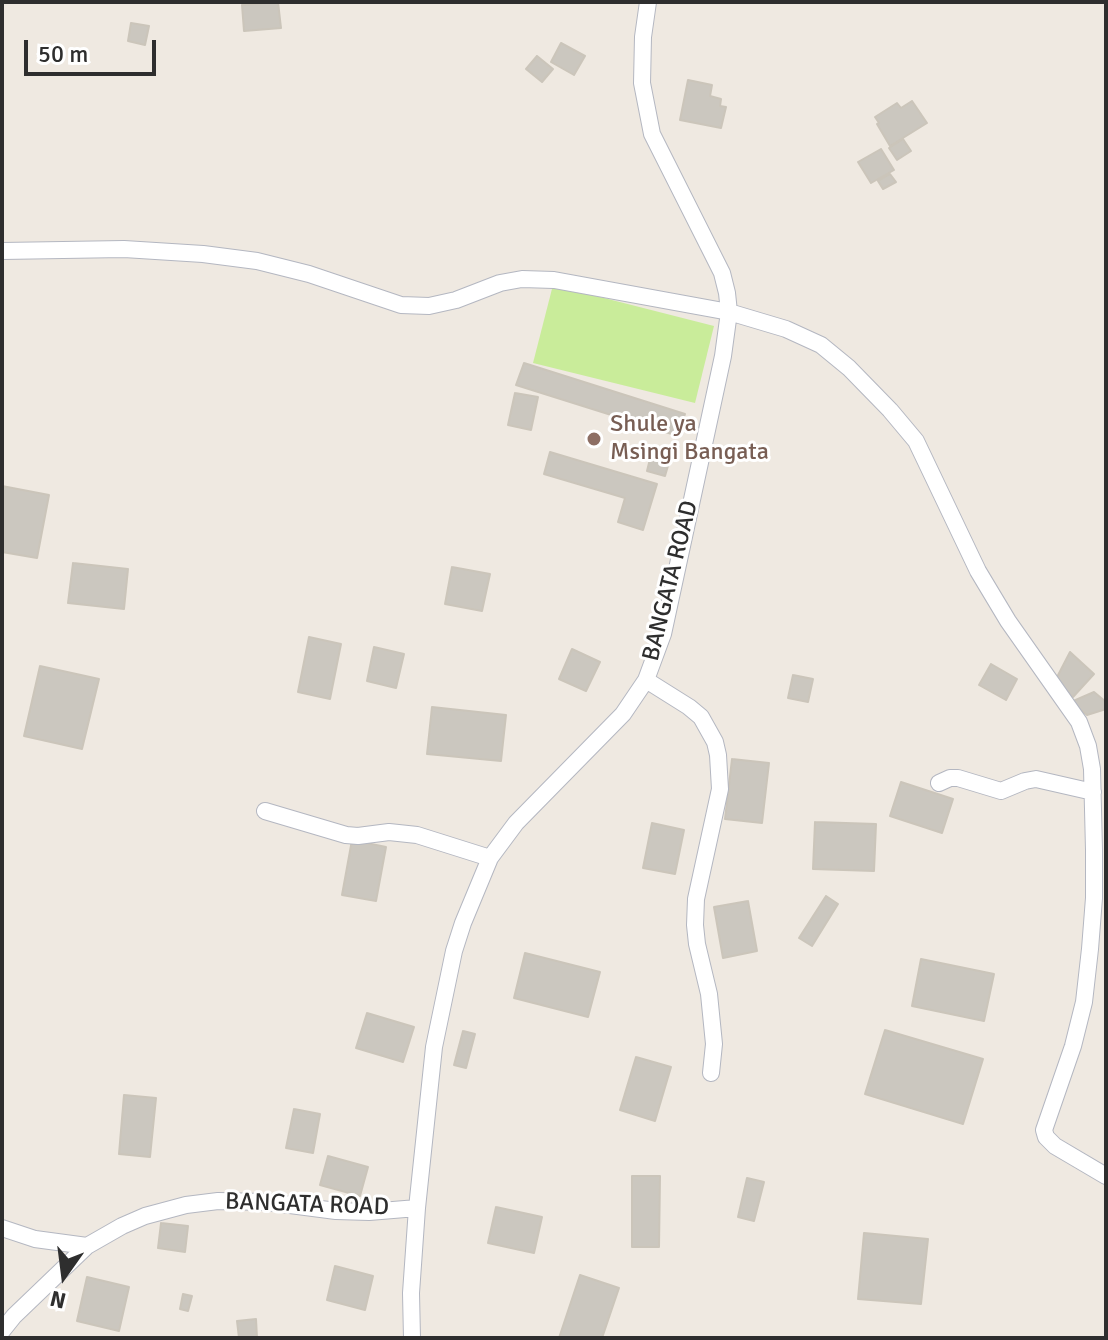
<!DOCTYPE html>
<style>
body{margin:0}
#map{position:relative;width:1108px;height:1340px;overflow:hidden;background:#efe9e1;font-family:Signika,sans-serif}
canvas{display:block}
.frame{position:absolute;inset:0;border:4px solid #2e2e2e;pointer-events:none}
.north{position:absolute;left:24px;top:1236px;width:80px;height:80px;-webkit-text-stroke:6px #fff;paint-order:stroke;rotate:194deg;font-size:22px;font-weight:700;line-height:32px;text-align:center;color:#2e2e2e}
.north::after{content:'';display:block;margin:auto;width:28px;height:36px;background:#2e2e2e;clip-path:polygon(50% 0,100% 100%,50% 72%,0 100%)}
.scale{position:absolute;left:24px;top:40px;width:132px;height:36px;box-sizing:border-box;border:4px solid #2e2e2e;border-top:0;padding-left:10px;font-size:24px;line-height:28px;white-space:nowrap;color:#2e2e2e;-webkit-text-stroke:6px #fff;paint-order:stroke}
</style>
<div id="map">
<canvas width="1108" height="1340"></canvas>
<div class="frame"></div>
<div class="north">N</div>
<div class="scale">50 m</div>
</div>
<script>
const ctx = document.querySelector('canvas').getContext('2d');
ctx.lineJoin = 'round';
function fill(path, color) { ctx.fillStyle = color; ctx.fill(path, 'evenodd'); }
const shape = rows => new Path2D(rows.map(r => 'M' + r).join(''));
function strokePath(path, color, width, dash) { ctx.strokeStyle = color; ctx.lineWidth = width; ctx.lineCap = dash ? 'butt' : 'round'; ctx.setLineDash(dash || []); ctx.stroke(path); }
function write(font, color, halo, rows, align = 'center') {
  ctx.font = font + ' Signika,sans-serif'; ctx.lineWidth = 6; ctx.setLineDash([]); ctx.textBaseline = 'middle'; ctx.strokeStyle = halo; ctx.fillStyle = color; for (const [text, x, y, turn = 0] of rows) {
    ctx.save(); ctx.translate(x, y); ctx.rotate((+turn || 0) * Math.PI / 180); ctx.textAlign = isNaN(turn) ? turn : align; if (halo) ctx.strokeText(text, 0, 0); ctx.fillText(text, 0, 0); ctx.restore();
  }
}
fill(shape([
 [553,285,714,326,695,403,533,363]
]), '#c9ec9a');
const building = shape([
 [278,2,281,28,244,31,242,5,278,2],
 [131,23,149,26,145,45,128,41,131,23],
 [561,43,585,56,574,75,551,62,561,43],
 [537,56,553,69,542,82,526,69,537,56],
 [688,80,712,85,710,96,721,99,720,106,726,107,721,128,680,120,688,80],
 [912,101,927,123,890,146,877,124,879,123,875,117,897,103,901,108,912,101],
 [903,139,911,151,897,160,889,148,903,139],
 [881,149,894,170,871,183,858,162,881,149],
 [890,174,896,182,883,189,878,181,890,174],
 [524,363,685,414,678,436,516,385,524,363],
 [515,393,538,397,531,430,508,425,515,393],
 [653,447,672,452,665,476,647,471,653,447],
 [550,452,657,484,643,530,618,522,625,498,544,474,550,452],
 [2,486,49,495,37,558,2,552,2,486],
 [73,563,128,569,124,609,68,603,73,563],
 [452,567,490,574,482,611,445,604,452,567],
 [309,637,341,644,330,699,298,692,309,637],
 [374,647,404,654,396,688,367,681,374,647],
 [572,649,600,662,586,691,559,679,572,649],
 [1070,652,1094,674,1073,697,1055,681,1070,652],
 [991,664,1017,679,1006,700,979,685,991,664],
 [40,666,99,679,82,749,24,736,40,666],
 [793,675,813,679,808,702,788,698,793,675],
 [1094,692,1106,702,1106,709,1087,715,1071,702,1094,692],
 [432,707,506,715,501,761,427,754,432,707],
 [732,759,769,763,762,823,725,819,732,759],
 [901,782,953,799,942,833,890,816,901,782],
 [815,822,876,824,874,871,813,869,815,822],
 [652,823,684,830,675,874,643,868,652,823],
 [352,840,386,847,376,901,342,895,352,840],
 [826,896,838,904,812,946,799,938,826,896],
 [748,901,757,951,723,958,714,907,748,901],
 [525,953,600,972,588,1017,514,998,525,953],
 [921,959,994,974,984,1021,912,1006,921,959],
 [367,1013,414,1027,403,1062,356,1048,367,1013],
 [885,1030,983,1059,963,1124,865,1094,885,1030],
 [463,1031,475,1034,466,1068,454,1065,463,1031],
 [636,1057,671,1067,655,1121,620,1110,636,1057],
 [124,1095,156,1098,150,1157,119,1154,124,1095],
 [294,1109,320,1114,313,1153,286,1148,294,1109],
 [328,1156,368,1167,360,1196,320,1185,328,1156],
 [632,1176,660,1176,659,1247,632,1247,632,1176],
 [747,1178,764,1182,754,1221,738,1217,747,1178],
 [496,1207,542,1217,534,1253,488,1243,496,1207],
 [161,1223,188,1226,185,1252,158,1248,161,1223],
 [864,1233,928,1239,921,1304,858,1299,864,1233],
 [335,1266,373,1276,365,1310,327,1300,335,1266],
 [580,1275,619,1288,602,1338,559,1338,580,1275],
 [87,1277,129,1287,119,1331,77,1321,87,1277],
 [183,1294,192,1296,188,1311,180,1309,183,1294],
 [256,1319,257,1338,239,1338,237,1321,256,1319]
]);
fill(building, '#cbc7bf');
strokePath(building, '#cbc5ba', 2);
const street = shape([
 [2,251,124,249,203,254,257,261,309,274,401,305,429,306,456,300,500,283,522,279,554,280,729,312,786,329,821,345,849,368,890,410,916,441,978,571,1008,621,1079,722,1088,746,1092,769,1094,850,1094,898,1090,949,1084,1002,1073,1046,1044,1130,1046,1137,1055,1146,1106,1176],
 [646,680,689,707,701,717,715,742,718,755,720,789,696,899,695,925,697,944,709,994,714,1044,711,1073],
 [939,783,950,778,958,778,1001,791,1025,781,1036,779,1093,792],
 [265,811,346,835,358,836,389,832,417,835,490,858],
 [2,1228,35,1239,87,1246],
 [2,1331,14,1316,87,1246,122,1226,145,1216,186,1205,218,1201,267,1202,336,1211,369,1212,417,1208],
 [412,1338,411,1293,417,1208,434,1047,454,951,463,923,490,858,516,823,623,714,646,680,663,634,723,356,729,312,727,293,722,273,652,134,642,83,643,37,648,2]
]);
strokePath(street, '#b4b7c1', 18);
strokePath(street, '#fff', 16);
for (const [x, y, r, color] of [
 [594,439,8,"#8d6e63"]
]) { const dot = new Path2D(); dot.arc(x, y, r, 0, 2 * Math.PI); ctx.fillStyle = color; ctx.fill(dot); strokePath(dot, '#fff', 3); }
write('24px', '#785e54', '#fff', [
 ["Shule ya",610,425],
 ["Msingi Bangata",610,453]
], 'left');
write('24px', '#2e2e2e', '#fff', [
 ["BANGATA ROAD",671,581,-76],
 ["BANGATA ROAD",307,1205,2]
]);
</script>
